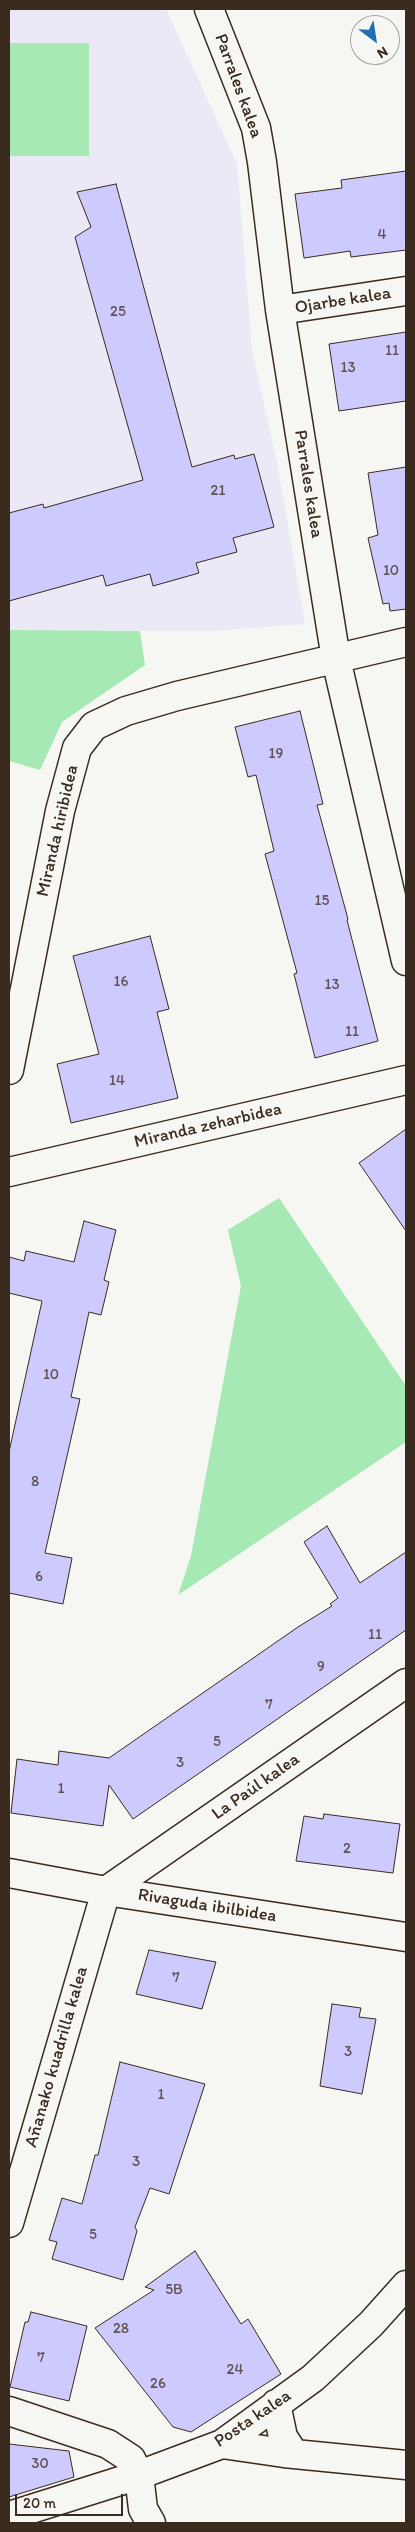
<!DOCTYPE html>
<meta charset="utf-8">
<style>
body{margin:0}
#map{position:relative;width:415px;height:2532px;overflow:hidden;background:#f6f6f2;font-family:Itim,sans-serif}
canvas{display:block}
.frame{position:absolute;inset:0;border:10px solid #3b2a1e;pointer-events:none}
.north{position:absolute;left:350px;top:15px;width:50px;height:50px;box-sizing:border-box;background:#f6f6f2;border:1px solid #aba49d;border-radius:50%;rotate:149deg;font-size:14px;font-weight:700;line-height:20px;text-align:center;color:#3b2a1e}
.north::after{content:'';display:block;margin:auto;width:18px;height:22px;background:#1f6fb2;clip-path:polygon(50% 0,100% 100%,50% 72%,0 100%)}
.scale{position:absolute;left:15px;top:2494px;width:108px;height:22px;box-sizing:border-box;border:2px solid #3b2a1e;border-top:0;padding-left:6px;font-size:15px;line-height:18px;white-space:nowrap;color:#3b2a1e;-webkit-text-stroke:4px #f6f6f2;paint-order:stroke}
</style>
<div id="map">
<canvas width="415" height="2532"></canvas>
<div class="frame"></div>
<div class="north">N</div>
<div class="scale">20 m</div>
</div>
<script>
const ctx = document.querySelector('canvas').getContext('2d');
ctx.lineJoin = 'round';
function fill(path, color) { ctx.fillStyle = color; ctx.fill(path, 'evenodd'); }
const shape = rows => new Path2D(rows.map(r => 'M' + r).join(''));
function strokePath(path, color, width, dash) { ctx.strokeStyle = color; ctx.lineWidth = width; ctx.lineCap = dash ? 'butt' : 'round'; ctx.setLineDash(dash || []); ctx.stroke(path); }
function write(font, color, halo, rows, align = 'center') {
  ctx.font = font + ' Itim,sans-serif'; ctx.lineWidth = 4; ctx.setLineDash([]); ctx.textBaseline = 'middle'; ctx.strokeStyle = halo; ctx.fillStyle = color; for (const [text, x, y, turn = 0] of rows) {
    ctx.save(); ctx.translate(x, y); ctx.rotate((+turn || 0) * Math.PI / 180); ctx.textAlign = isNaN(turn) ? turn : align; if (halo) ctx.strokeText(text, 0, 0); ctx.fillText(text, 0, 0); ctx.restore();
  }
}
fill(shape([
 [9,9,166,9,237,164,252,351,277,462,305,624,212,631,9,630]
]), '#eae9f5');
fill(shape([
 [9,43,89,43,89,156,9,156],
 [9,630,140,631,145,665,62,722,40,770,9,761],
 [279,1198,406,1386,406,1442,178,1595,191,1556,241,1286,228,1230]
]), '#a6e9b4');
const building = shape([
 [406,171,406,250,351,257,350,251,304,258,295,194,342,188,341,180,406,171],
 [116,184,192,467,234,455,235,459,254,454,274,527,233,538,237,552,196,563,199,573,153,586,150,574,106,586,103,575,9,601,9,513,43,504,44,508,143,480,75,237,91,227,77,192,116,184],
 [406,332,406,401,339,411,329,344,406,332],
 [406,467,406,609,390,611,389,603,383,604,368,538,378,535,368,473,406,467],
 [300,711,323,804,317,805,348,919,347,920,378,1041,315,1058,294,974,297,973,265,854,274,851,256,775,248,777,235,727,300,711],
 [150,936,169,1009,157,1012,178,1098,71,1123,57,1064,99,1054,73,956,150,936],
 [406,1129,406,1231,359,1163,406,1129],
 [84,1221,116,1230,104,1280,109,1282,101,1315,89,1312,71,1397,80,1399,45,1553,72,1558,63,1604,9,1593,9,1452,42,1301,9,1293,9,1257,24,1261,26,1251,74,1262,84,1221],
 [327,1526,360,1583,406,1552,406,1630,133,1819,109,1785,103,1826,11,1813,17,1759,58,1765,59,1751,109,1758,298,1627,332,1606,330,1604,338,1598,304,1542,327,1526],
 [324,1814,400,1824,393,1873,296,1861,304,1816,323,1819,324,1814],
 [149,1950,216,1962,202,2009,136,1994,149,1950],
 [332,2004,361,2008,359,2017,376,2019,362,2094,320,2086,332,2004],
 [120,2062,205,2084,169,2194,150,2188,135,2227,137,2231,123,2280,52,2259,57,2242,49,2240,62,2198,82,2204,95,2155,98,2155,120,2062],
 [195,2251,241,2324,248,2319,281,2374,191,2432,173,2427,95,2328,154,2290,145,2287,195,2251],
 [31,2312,87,2326,69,2401,10,2387,25,2322,28,2322,31,2312],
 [9,2444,69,2451,74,2477,9,2497,9,2444]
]);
fill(building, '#cdcafd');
strokePath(building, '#3b2a1e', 1);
const street = shape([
 [209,9,256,128,262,162,280,310,336,659,406,961],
 [280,310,406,291],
 [9,1070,60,811,77,748,94,726,126,711,177,696,406,642],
 [9,1172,406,1080],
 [9,2223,106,1891,406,1683],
 [276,2404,283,2437,294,2454],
 [9,2411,108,2444,131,2459,139,2475,143,2509,151,2523],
 [222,2444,284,2453,406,2465],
 [9,2516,139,2475,222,2444,313,2378,371,2324,406,2285]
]);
const secondary = shape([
 [9,1873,106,1891,406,1937]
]);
strokePath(street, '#3b2a1e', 31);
strokePath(secondary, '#3b2a1e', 31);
strokePath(street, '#f6f6f2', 28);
strokePath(secondary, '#f6f6f2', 28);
write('15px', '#605256', null, [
 ["4",382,235],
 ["25",118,312],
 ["11",392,351],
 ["13",348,368],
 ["21",218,491],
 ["10",391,571],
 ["19",276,754],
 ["15",322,901],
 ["16",121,982],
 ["13",332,985],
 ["11",352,1032],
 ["14",117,1081],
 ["10",51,1375],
 ["8",35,1482],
 ["6",39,1577],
 ["11",375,1635],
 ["9",321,1667],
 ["7",269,1705],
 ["5",217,1742],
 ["3",180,1763],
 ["1",61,1789],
 ["2",347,1849],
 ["7",176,1978],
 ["3",348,2052],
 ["1",161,2095],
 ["3",136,2162],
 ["5",93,2235],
 ["5B",174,2290],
 ["28",121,2329],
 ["7",41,2358],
 ["24",235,2370],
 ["26",158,2384],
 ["30",40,2464]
]);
write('18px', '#3b2a1e', '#f6f6f2', [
 ["Parrales kalea",238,86,70],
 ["Ojarbe kalea",343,301,-9],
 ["Parrales kalea",308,484,81],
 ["Miranda hiribidea",58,831,-77],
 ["Miranda zeharbidea",208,1126,-13],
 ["La Paúl kalea",256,1787,-35],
 ["Rivaguda ibilbidea",207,1906,9],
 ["Añanako kuadrilla kalea",57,2057,-74],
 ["Posta kalea",253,2419,-34]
]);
</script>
